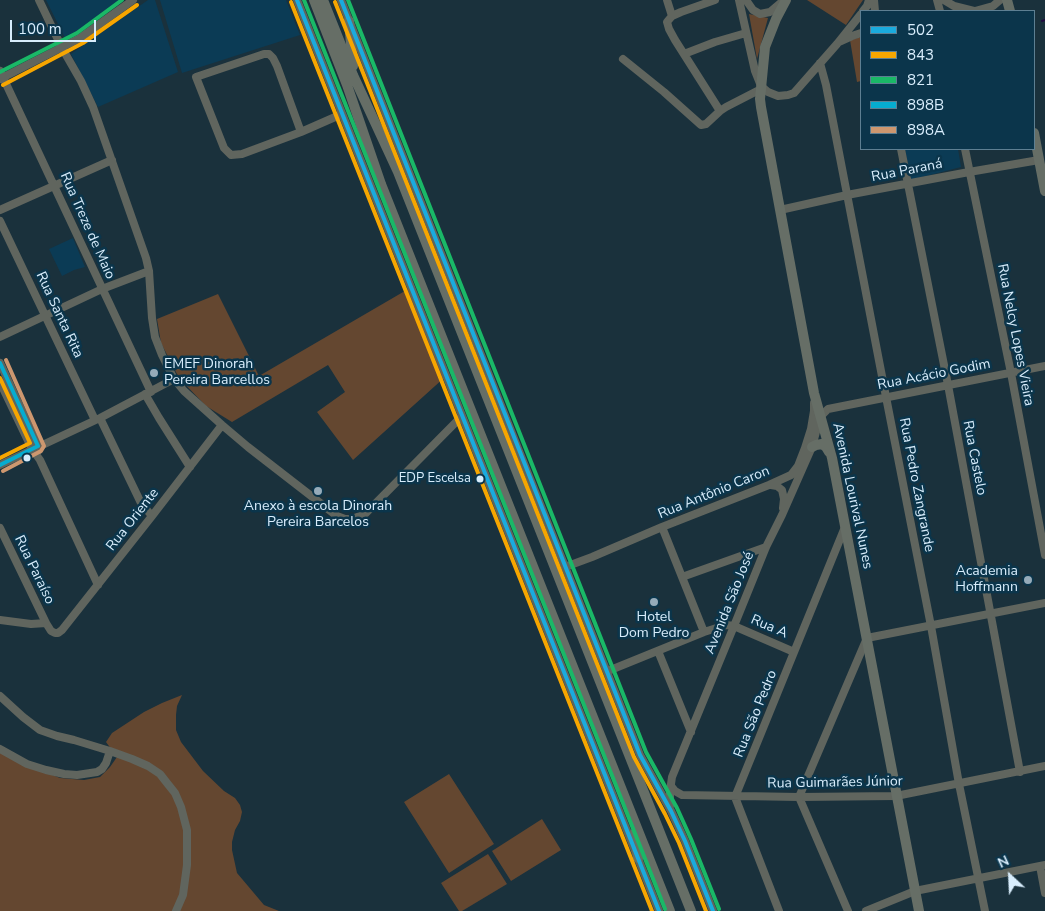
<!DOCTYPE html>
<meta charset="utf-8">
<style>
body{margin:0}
#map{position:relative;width:1045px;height:911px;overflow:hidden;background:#1a313c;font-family:"Nunito Sans",sans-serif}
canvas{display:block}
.legend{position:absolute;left:860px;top:10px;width:175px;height:140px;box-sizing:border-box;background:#0b354b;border:1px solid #5d7f92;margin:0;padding:6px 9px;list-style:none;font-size:15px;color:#d8edfc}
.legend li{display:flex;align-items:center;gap:10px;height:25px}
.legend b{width:25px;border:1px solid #5d7f92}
.north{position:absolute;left:985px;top:851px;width:50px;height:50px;-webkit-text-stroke:4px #0b354b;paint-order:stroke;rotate:335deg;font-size:14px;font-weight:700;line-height:20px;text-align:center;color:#d8edfc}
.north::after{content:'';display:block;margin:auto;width:18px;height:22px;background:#d8edfc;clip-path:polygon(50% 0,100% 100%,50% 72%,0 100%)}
.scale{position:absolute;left:10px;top:20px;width:86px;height:22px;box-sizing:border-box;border:2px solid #d8edfc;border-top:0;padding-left:6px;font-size:15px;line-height:18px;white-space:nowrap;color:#d8edfc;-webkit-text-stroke:4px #0b354b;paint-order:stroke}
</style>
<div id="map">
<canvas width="1045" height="911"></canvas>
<ul class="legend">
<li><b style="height:6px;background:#1aabde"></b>502</li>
<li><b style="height:6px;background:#f7a600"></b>843</li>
<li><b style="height:6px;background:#1ab867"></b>821</li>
<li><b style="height:6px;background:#06acd0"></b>898B</li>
<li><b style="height:6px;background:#cd976f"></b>898A</li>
</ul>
<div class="north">N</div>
<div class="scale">100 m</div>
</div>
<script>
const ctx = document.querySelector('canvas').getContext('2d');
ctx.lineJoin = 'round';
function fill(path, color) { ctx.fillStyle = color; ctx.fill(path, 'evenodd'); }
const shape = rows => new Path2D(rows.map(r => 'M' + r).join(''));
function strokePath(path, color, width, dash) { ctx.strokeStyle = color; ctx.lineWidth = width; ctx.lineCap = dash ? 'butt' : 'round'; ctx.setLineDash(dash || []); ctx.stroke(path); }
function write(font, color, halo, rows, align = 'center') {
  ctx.font = font + ' "Nunito Sans",sans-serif'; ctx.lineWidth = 5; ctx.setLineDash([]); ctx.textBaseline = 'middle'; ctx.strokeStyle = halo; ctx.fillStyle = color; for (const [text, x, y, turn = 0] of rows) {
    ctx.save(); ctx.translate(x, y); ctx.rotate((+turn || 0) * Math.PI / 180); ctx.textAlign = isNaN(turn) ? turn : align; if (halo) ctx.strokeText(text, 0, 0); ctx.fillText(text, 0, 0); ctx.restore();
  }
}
fill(shape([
 [46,0,123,0,67,42],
 [148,0,155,0,178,72,98,107,71,54],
 [160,0,286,0,300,35,182,73],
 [905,149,958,149,961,167,911,180],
 [73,238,85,267,74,270,62,276,49,249]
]), '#0b3b55');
fill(shape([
 [807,0,863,0,846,25],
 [749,14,768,18,757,59],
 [861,37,861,81,857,82,850,40],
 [410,288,445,377,353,460,317,412,345,392,328,365,232,422,206,406,179,378,161,343,157,319,218,294,259,376],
 [182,695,177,706,176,715,176,730,181,742,203,771,224,791,235,798,240,805,242,812,240,821,235,830,232,842,232,850,237,873,248,886,264,905,279,911,0,911,0,752,27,765,60,778,84,780,100,777,110,767,117,757,106,742,112,733,144,712,162,703],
 [449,774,494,844,449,873,404,802],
 [542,819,561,850,511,881,492,851],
 [488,854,507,884,462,911,459,911,441,883]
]), '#644730');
strokePath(shape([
 [1042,21,1045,20]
]), '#210b41', 2);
strokePath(shape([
 [39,0,62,48,81,81,93,107,146,258,149,271,152,318,155,337,162,355,174,379,184,391,222,425,248,447,337,516,345,519,352,519,360,516,366,513,462,416],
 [297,0,590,738,659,911],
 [341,0,519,451,640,755,671,811,685,841,713,911],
 [667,0,672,16],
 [715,0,681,12,672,16,667,22,669,29,675,40,720,111],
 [739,0,755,71,761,86,768,92,778,96,788,95,794,93,837,44,861,14],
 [746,0,753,10,760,14,770,12,783,1],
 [874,0,875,11],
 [937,0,940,11],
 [944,0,954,6,974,11],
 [863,11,867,6,869,0],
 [975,11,993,6,1000,0],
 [841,41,852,36,861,33],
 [684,54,715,42,746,33],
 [623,59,664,92,701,125,706,124,720,111,726,107,761,89],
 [820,63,826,85,886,397,931,626,959,784,985,911],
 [0,71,151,392],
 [0,79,80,38,133,0],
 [301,132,277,66,273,58,269,54,264,54,196,77,224,148,231,155,242,154,301,132,342,114],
 [901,149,948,385,1020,772],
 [965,149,1011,373,1045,555],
 [0,210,112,160],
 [780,210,847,195,969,172,1039,160],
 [0,221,95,420],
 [0,337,102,289,149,271],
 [0,363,38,446,38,451],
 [0,382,32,449,40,460,98,585],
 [145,394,159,418,190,467],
 [100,418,141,503,152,516],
 [0,465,100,418,174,379],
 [771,485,777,486,782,490,784,499,783,508],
 [662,527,704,632],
 [0,528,46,623],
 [565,567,592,557,662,527,769,485,791,475,798,466,805,448,811,429,814,411,814,403],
 [682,577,766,547],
 [0,620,31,624,46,623,51,631,55,633,58,633,62,630,152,516,222,425],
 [658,651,691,732],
 [608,671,704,632,726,625,734,626,794,652],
 [0,696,23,717,40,730,57,736,74,740,110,751,132,759,148,766,160,774,167,783,175,793,181,807,187,830,187,865,183,895,176,911],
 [0,749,27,764,46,770,64,774,77,775,97,772,102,769,106,763,110,751],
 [671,786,675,791,682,795,799,797,896,796,1045,766],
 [670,806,670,791,672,777,734,626,766,547,782,515,812,447,820,417,828,409,1045,366],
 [1040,866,1045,893],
 [779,911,735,797,845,527],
 [848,911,799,797,867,638,1045,603],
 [866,911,915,891,1045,865]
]), '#60655e', 8);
strokePath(shape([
 [314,0,347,85,381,184,670,911],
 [323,0,353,75,398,172,691,911],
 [786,0,776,19,765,47,760,99,761,107,814,393,832,458,919,911],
 [1007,0,1010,11],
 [349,21,353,66],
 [1034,133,1045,191],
 [812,447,816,445,822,444,826,447,829,452],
 [635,833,638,858]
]), '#666e66', 10);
strokePath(shape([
 [297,0,659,911],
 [341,0,640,755,671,811,685,841,713,911]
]), '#1aabde', 4);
strokePath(shape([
 [291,2,652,911],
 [335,2,634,757,665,814,679,843,706,911],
 [3,85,83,43,137,5],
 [0,378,30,443,0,458]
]), '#f7a600', 4);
strokePath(shape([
 [304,0,665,909],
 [348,0,646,752,677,808,691,839,719,909],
 [0,72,77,33,122,0]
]), '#1ab867', 4);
strokePath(shape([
 [0,363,38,446,0,465]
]), '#06acd0', 4);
strokePath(shape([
 [3,471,41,451,44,446,6,360]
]), '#cd976f', 4);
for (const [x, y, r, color] of [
 [154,373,5,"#96abb9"],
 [27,458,4.5,"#d8edfc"],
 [480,479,4.5,"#d8edfc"],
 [318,491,5,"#96abb9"],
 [1028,580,5,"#96abb9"],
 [654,602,5,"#96abb9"]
]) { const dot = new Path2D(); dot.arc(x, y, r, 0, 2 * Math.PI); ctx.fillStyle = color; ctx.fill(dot); strokePath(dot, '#0b354b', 2); }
write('13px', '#d8edfc', '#0b354b', [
 ["EDP Escelsa",471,479]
], 'right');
write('14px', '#d8edfc', '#0b354b', [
 ["Rua Paraná",907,171,-11],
 ["Rua Treze de Maio",87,226,66],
 ["Rua Santa Rita",59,315,65],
 ["Rua Nelcy Lopes Vieira",1015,335,79],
 ["Rua Acácio Godim",934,375,-11],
 ["Rua Castelo",974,458,79],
 ["Rua Pedro Zangrande",916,485,79],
 ["Rua Antônio Caron",714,493,-22],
 ["Avenida Lourival Nunes",852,496,78],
 ["Rua Oriente",133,520,-52],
 ["Rua Paraíso",34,570,64],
 ["Avenida São José",730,603,-68],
 ["Rua A",769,627,23],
 ["Rua São Pedro",756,714,-68],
 ["Rua Guimarães Júnior",835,783,-1]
]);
write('14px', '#d8edfc', '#0b354b', [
 ["EMEF Dinorah",164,365,"left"],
 ["Pereira Barcellos",164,381,"left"],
 ["Anexo à escola Dinorah",318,507],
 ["Pereira Barcelos",318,523],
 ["Academia",1018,572,"right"],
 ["Hoffmann",1018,588,"right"],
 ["Hotel",654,618],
 ["Dom Pedro",654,634]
]);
</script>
